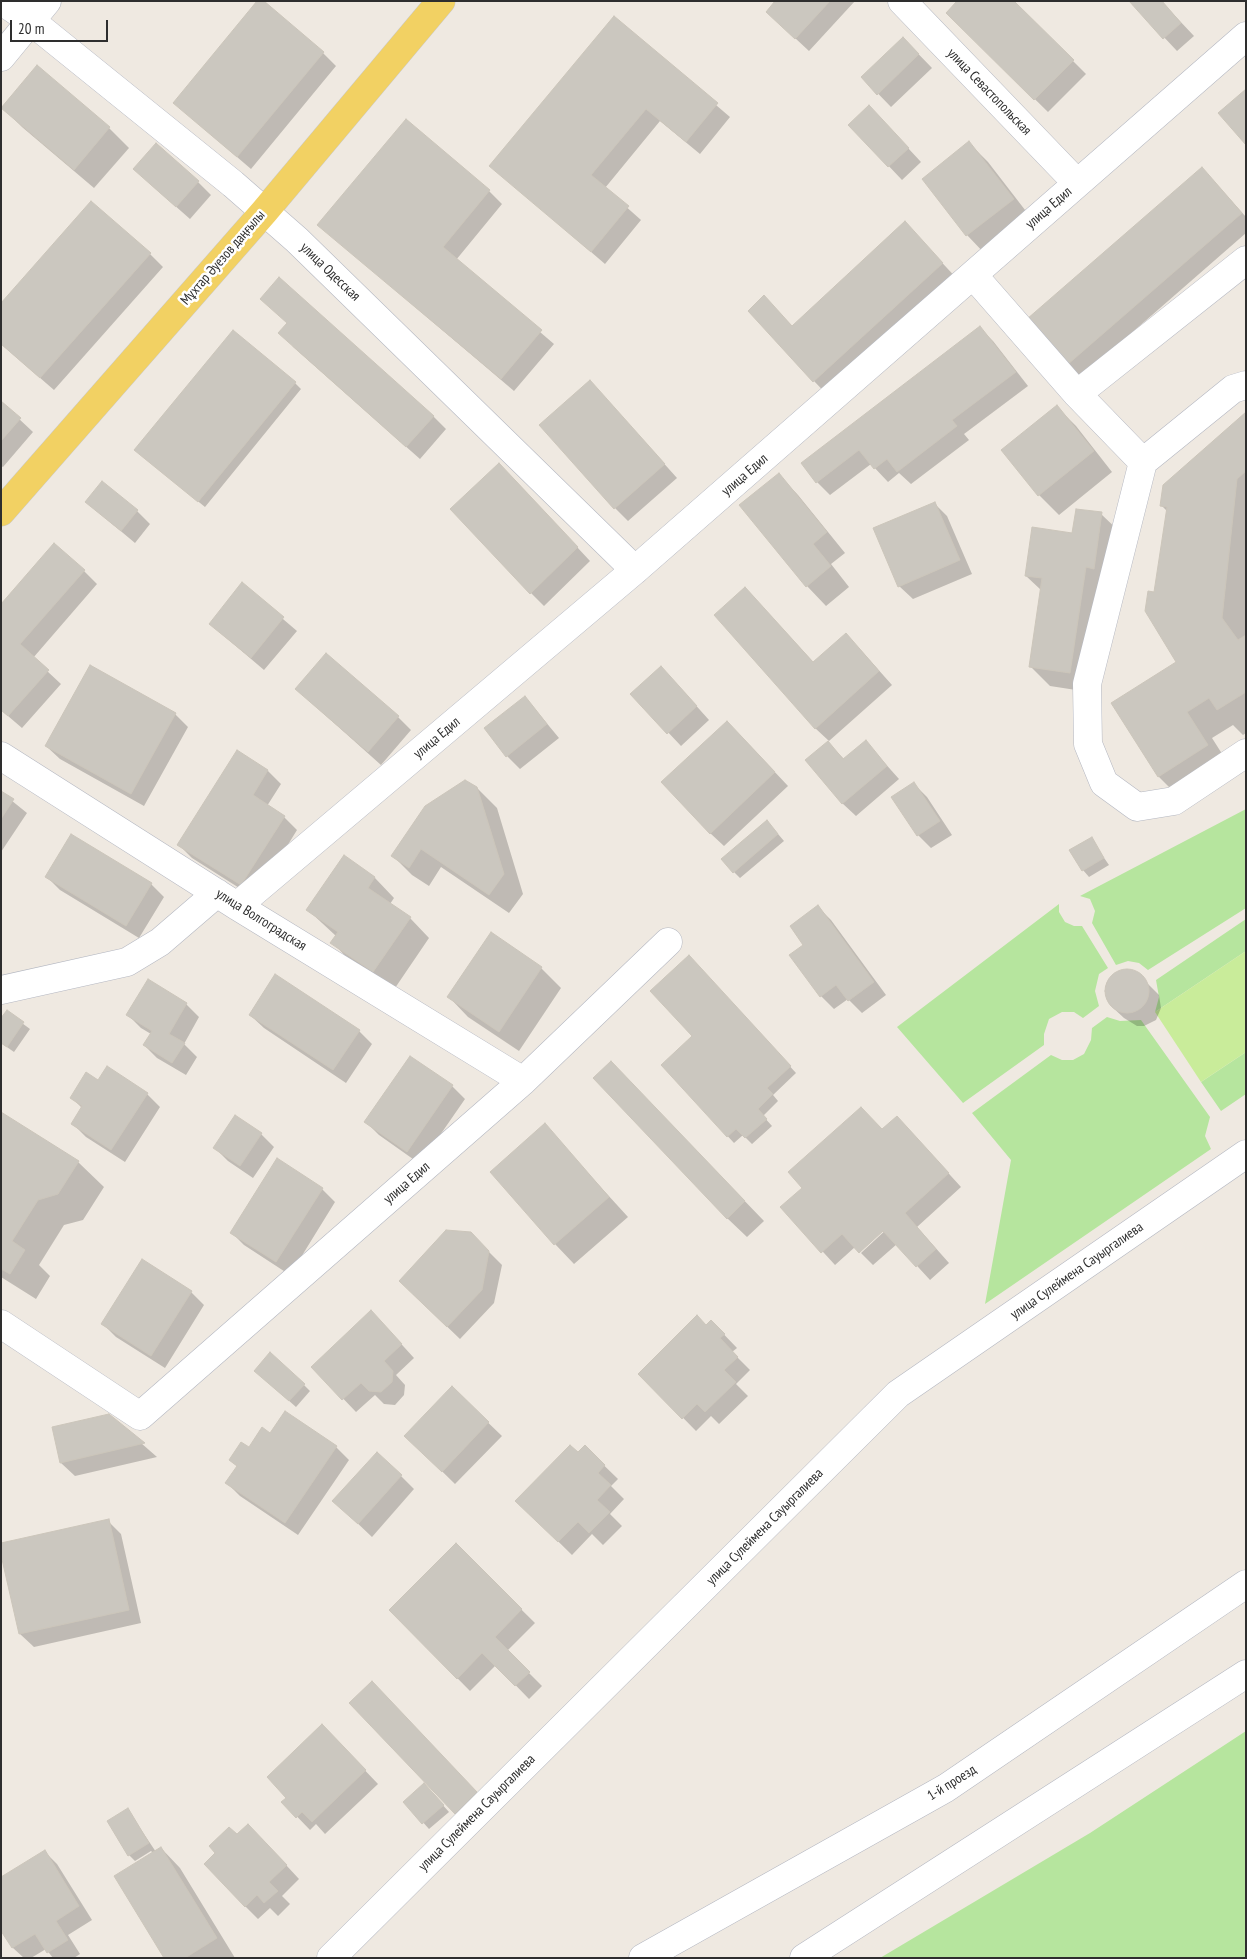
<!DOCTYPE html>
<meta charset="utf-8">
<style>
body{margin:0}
#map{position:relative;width:1247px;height:1959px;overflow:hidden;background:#efe9e1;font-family:"PT Sans Narrow",sans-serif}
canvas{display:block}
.frame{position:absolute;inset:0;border:2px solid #2e2e2e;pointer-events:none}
.scale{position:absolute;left:10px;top:20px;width:98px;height:22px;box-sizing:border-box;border:2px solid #2e2e2e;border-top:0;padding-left:6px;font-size:15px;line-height:18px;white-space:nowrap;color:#2e2e2e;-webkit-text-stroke:4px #fff;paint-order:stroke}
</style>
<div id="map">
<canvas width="1247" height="1959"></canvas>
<div class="frame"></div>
<div class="scale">20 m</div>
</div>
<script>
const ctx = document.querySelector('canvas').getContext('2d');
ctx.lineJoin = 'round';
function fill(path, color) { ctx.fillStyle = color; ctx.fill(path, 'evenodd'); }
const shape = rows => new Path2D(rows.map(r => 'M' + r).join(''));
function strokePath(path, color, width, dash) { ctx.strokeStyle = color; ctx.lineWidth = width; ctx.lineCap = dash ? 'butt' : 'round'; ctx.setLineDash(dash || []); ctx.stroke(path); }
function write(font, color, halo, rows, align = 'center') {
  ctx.font = font + ' "PT Sans Narrow",sans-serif'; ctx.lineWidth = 5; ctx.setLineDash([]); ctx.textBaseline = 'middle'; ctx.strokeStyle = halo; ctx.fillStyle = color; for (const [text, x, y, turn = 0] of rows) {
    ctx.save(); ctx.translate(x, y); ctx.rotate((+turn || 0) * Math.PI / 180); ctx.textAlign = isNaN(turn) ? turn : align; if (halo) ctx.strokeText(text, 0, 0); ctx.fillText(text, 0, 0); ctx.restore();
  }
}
fill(shape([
 [1246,809,1246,908,1148,970,1139,963,1128,961,1116,965,1092,923,1095,911,1090,899,1080,896],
 [1059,904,1059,912,1065,922,1074,926,1082,926,1108,968,1099,974,1095,991,1099,1006,1083,1018,1074,1012,1062,1012,1049,1019,1044,1034,1044,1045,963,1103,897,1027],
 [1246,919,1246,951,1155,1012,1159,997,1156,980],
 [1107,1017,1120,1021,1141,1020,1210,1117,1205,1136,1211,1149,985,1304,1011,1160,972,1113,1051,1055,1062,1060,1073,1060,1084,1054,1091,1040,1092,1028],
 [1246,1052,1246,1094,1221,1111,1201,1082],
 [1246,1731,1246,1958,880,1958,1090,1833]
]), '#b6e59e');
fill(shape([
 [1246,951,1246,1052,1201,1082,1155,1012]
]), '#c9ec9a');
fill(shape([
 [777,1,855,1,809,51,781,25],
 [1013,1,1086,74,1048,112,947,13],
 [1130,1,1161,1,1194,36,1177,51],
 [614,18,730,117,700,154,660,121,605,188,641,220,605,264,491,166],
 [903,38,932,68,891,107,862,77],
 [323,53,336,66,251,169,174,103],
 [37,67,109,128,129,148,94,188,22,127,3,108],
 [882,120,921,162,902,180,850,125],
 [969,143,988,162,1032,219,986,255,967,235],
 [1202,168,1246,217,1246,233,1081,377,1068,364],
 [148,182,198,182,211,195,190,219],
 [489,191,502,204,456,260,554,344,514,391,319,225],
 [905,223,961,283,833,401,814,381,764,297,793,327],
 [150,254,163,267,54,390,1,344],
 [980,328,993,341,1028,386,964,434,969,440,911,484,899,473,888,482,871,464,830,495,817,482],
 [292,346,433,416,446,429,420,459],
 [590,381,677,478,628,521,615,508],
 [295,383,301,389,205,507,142,456],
 [1,402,33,432,3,467,1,466],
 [1057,407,1076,426,1112,472,1059,515,1039,495,1003,450],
 [1246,414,1246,733,1243,735,1233,725,1212,738,1233,771,1184,802,1159,777,1113,703,1178,663,1155,593,1168,512,1161,505],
 [779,475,798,495,845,553,831,564,849,587,826,606,807,586,741,506],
 [512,477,590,561,544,606,531,593],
 [86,502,137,511,150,524,135,543],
 [934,503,947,516,972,574,913,599,899,586],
 [1101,514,1121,533,1089,692,1050,686,1030,666,1041,590,1026,576,1073,534],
 [84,571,97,584,33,658,61,684,22,728,1,710,1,605],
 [242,584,297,631,264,670,210,624],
 [745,588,814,663,859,648,892,685,829,741,815,728],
 [674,681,709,720,681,746,632,694],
 [296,689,398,717,411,730,381,765],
 [525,697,559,738,520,769,507,756],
 [175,714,188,727,144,806,60,759,46,746],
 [740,735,788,786,724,846,710,833],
 [866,742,899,779,856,816,842,803,828,743,845,760],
 [237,752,268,771,281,784,267,806,284,817,297,830,255,898,192,858,179,845],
 [914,784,927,797,952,835,931,848,918,835,893,797],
 [477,788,497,808,523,894,509,913,441,867,429,886,412,875,393,856],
 [1,792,27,813,1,852],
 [773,828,784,841,740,878,734,872],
 [1091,839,1109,865,1089,877,1083,870],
 [345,857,375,878,394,898,390,904,410,918,429,938,393,991,351,962,332,942,336,936,308,910],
 [47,877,151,884,164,897,139,938,60,890],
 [818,907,831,920,886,995,862,1013,848,999,834,1009,821,996,805,945],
 [491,934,541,968,561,988,519,1051,468,1017,449,997],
 [695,963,796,1073,773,1095,778,1101,763,1116,772,1126,752,1144,743,1135,734,1143,662,1065,693,1036],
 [1129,970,1136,972,1159,995,1161,1008,1156,1020,1144,1026,1137,1026,1124,1018,1110,1005,1106,991,1111,978,1116,973],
 [148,981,186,1004,199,1017,184,1044,197,1057,186,1075,157,1058,144,1045,151,1034,141,1028,128,1015],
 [7,1012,30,1029,14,1052,1,1043,1,1020],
 [250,1015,359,1031,372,1044,346,1083,264,1028],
 [410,1057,452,1086,465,1099,420,1164,379,1135,366,1122],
 [99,1082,147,1094,160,1107,125,1162,86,1137,73,1124,82,1108,71,1097],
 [630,1082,764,1221,747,1237,727,1218],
 [1,1114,78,1162,104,1187,83,1220,64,1225,39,1265,50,1276,36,1299,1,1277],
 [544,1125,628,1217,574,1264,555,1244],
 [882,1130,910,1131,961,1187,917,1227,949,1263,930,1280,897,1244,873,1265,861,1253,889,1227,855,1247,835,1265,782,1207],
 [261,1134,274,1147,253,1178,228,1161,215,1148],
 [322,1189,335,1202,290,1275,244,1245,231,1232],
 [484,1247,502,1265,494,1303,460,1339,413,1294],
 [191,1292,204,1305,165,1368,116,1337,103,1324],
 [711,1321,737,1348,732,1352,750,1370,736,1384,748,1396,719,1424,711,1416,696,1431,640,1374],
 [384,1325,414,1358,396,1375,405,1385,404,1395,395,1405,384,1404,375,1395,356,1412,313,1367],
 [262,1377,304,1385,310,1391,296,1407],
 [452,1388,502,1436,455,1484,406,1436],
 [109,1415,157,1457,75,1476,61,1463],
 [270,1435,336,1447,349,1460,298,1535,240,1496,227,1483,238,1467,230,1460],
 [585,1447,618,1479,611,1486,624,1499,610,1514,622,1526,603,1545,592,1534,572,1555,517,1501],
 [401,1476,414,1489,372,1537,334,1501],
 [108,1521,121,1534,141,1623,34,1647,20,1634,1,1549],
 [456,1545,535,1623,507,1651,542,1686,529,1699,496,1665,470,1691,390,1610],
 [391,1702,496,1813,475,1833,456,1813],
 [335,1739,378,1784,325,1834,316,1824,310,1830,283,1802],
 [430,1791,449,1812,429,1829,405,1802],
 [128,1810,156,1852,161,1848,180,1868,235,1958,166,1958,153,1853,151,1851,135,1861,129,1855],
 [237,1836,261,1838,299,1879,282,1896,290,1904,278,1916,270,1908,258,1919,245,1906],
 [44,1851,57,1864,92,1920,68,1935,80,1954,74,1958,53,1958,46,1949,31,1958,24,1958,13,1948,1,1928]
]), '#0003');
const building = shape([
 [257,1,264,1,324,52,237,157,173,103,257,1],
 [775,1,830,1,795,39,766,12,775,1],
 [957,1,1014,1,1074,60,1034,100,946,13,957,1],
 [1129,1,1162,1,1181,23,1163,39,1129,1],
 [614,16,718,103,686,142,646,109,591,175,629,206,591,252,489,166,614,16],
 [903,37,919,54,877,95,861,77,903,37],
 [37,65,110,127,74,170,1,108,37,65],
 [1246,89,1246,145,1218,113,1246,89],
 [869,105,909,148,888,167,848,125,869,105],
 [406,119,490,190,443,247,542,330,501,379,317,225,406,119],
 [969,141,1014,199,966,236,922,179,969,141],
 [156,143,199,181,176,207,133,169,156,143],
 [1202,167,1242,213,1067,365,1027,319,1202,167],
 [91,201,151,253,40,378,1,344,1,303,91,201],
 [905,221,943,263,813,382,748,311,764,295,792,326,905,221],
 [279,277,434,416,406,447,278,333,287,323,260,299,279,277],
 [980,326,1016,372,952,420,957,426,897,472,887,459,874,469,859,450,816,483,801,463,980,326],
 [233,330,296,382,198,502,134,450,233,330],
 [590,380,665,464,614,509,539,425,590,380],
 [1,401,21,418,1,441,1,401],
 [1057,405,1094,451,1038,496,1001,450,1057,405],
 [1246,412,1246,471,1237,479,1222,618,1238,640,1246,635,1246,692,1217,710,1209,698,1187,712,1208,745,1158,777,1111,703,1176,662,1145,611,1148,591,1154,592,1167,507,1160,506,1163,485,1246,412],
 [499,463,578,547,530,594,450,509,499,463],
 [779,473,827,532,813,544,831,566,806,587,739,505,779,473],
 [102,481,138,510,121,531,85,502,102,481],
 [935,502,960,560,898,587,873,528,935,502],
 [1076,509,1102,512,1094,569,1086,567,1070,673,1029,667,1042,578,1025,576,1032,527,1072,533,1076,509],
 [54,543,85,570,20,644,49,670,8,716,1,710,1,604,54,543],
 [242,582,284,617,251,658,209,624,242,582],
 [745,587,813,662,846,633,879,671,815,729,714,615,745,587],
 [326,653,399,716,368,752,295,689,326,653],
 [90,665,176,713,131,794,45,746,90,665],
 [661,666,697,706,667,734,630,694,661,666],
 [525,696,547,724,506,757,484,728,525,696],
 [727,721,775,772,710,834,661,782,727,721],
 [866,740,887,766,842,804,805,760,828,741,843,759,866,740],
 [237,750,268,770,253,795,285,816,241,885,177,845,237,750],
 [465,780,477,787,504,874,489,895,421,849,409,868,391,856,425,806,465,780],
 [914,782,940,821,917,836,891,797,914,782],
 [1,791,14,799,1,819,1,791],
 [767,820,778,834,733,873,721,859,767,820],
 [71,834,152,883,126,926,45,877,71,834],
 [1092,837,1104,858,1082,871,1069,850,1092,837],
 [344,855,375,877,368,888,411,917,373,972,330,943,338,932,306,910,344,855],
 [818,905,874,982,848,1001,836,985,820,997,789,955,803,945,790,926,818,905],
 [491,932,542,967,499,1032,447,997,491,932],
 [689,955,791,1066,767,1088,773,1094,758,1109,767,1119,745,1138,736,1129,727,1137,661,1065,692,1036,650,991,689,955],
 '1105 991a22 22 0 1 1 44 0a22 22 0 1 1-44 0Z',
 [275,974,360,1030,333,1070,249,1015,275,974],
 [148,979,187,1003,169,1034,185,1043,172,1063,143,1045,152,1031,126,1015,148,979],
 [7,1010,24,1022,7,1047,1,1043,1,1018,7,1010],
 [410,1056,453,1085,407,1152,364,1122,410,1056],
 [611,1061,745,1201,727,1219,593,1078,611,1061],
 [107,1066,148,1093,111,1150,71,1124,82,1106,70,1098,86,1072,98,1080,107,1066],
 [861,1107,882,1129,897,1116,949,1173,905,1213,936,1249,916,1267,883,1231,859,1253,842,1234,821,1253,780,1207,802,1188,788,1172,861,1107],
 [1,1112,79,1161,58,1194,38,1200,12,1241,25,1250,10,1274,1,1269,1,1112],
 [235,1115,262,1133,240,1166,213,1148,235,1115],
 [545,1123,609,1197,554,1245,490,1172,545,1123],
 [277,1158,323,1188,276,1262,230,1233,277,1158],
 [446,1230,471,1232,489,1251,482,1290,447,1327,399,1281,446,1230],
 [142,1259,192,1291,151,1356,101,1324,142,1259],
 [371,1310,402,1344,384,1361,393,1371,392,1382,381,1392,369,1391,361,1383,342,1400,311,1367,371,1310],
 [697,1315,706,1325,711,1320,725,1334,720,1338,738,1357,724,1370,736,1382,705,1412,697,1404,682,1419,638,1374,697,1315],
 [270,1352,305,1384,289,1401,254,1371,270,1352],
 [452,1386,489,1422,442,1472,404,1436,452,1386],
 [285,1411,337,1446,285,1523,225,1483,237,1466,229,1460,241,1442,249,1447,262,1427,270,1433,285,1411],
 [109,1414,145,1443,60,1463,52,1427,109,1414],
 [570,1445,578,1452,585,1445,605,1465,598,1473,611,1485,597,1500,610,1512,589,1533,578,1522,558,1542,515,1501,570,1445],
 [377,1452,402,1475,358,1524,332,1501,377,1452],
 [109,1519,129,1610,19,1634,1,1555,1,1543,109,1519],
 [456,1543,522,1609,495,1637,530,1672,515,1686,482,1653,457,1679,389,1610,456,1543],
 [372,1681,477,1792,455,1814,349,1703,372,1681],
 [322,1724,366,1770,312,1822,302,1812,296,1818,281,1802,286,1798,267,1777,322,1724],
 [424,1783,444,1805,422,1824,403,1802,424,1783],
 [128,1808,149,1843,128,1856,107,1821,128,1808],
 [248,1824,287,1865,269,1882,278,1891,264,1903,257,1895,245,1907,204,1864,215,1853,209,1846,229,1827,237,1834,248,1824],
 [161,1847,217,1938,185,1958,164,1958,114,1876,161,1847],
 [45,1850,79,1906,56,1921,68,1940,47,1953,35,1934,12,1948,1,1931,1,1877,45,1850]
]);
fill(building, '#cbc7bf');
strokePath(building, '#cbc5ba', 1);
const minor = shape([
 [2,1,31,21,233,184,297,240,635,570],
 [902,1,1077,183],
 [1,57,47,1],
 [973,275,1077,394,1246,260],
 [1246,385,1233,389,1143,462,1087,684,1088,744,1104,783,1137,807,1174,801,1246,753],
 [1077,394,1143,462],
 [1,756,237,906,523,1081],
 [237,906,635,570,1246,36],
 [1,990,127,962,160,942,217,893],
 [1,1324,140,1416,523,1081,668,942],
 [331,1958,898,1394,1246,1154],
 [643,1958,946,1788,1246,1584],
 [804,1958,1246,1674]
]);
const major = shape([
 [1,512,264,212,441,1]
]);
strokePath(minor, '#b4b7c1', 29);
strokePath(major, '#c9c9c9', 29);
strokePath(minor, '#fff', 28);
strokePath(major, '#f2d163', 28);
write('14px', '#2e2e2e', '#fff', [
 ["улица Севастопольская",989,92,46],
 ["улица Едил",1049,208,-41],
 ["Мұхтар Әуезов даңғылы",223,258,-49],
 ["улица Одесская",330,272,44],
 ["улица Едил",745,475,-41],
 ["улица Едил",437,738,-40],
 ["улица Волгоградская",261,920,32],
 ["улица Едил",407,1183,-41],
 ["улица Сулеймена Сауыргалиева",1077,1271,-35],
 ["улица Сулеймена Сауыргалиева",765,1527,-45],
 ["1-й проезд",952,1783,-32],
 ["улица Сулеймена Сауыргалиева",477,1813,-45]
]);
</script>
